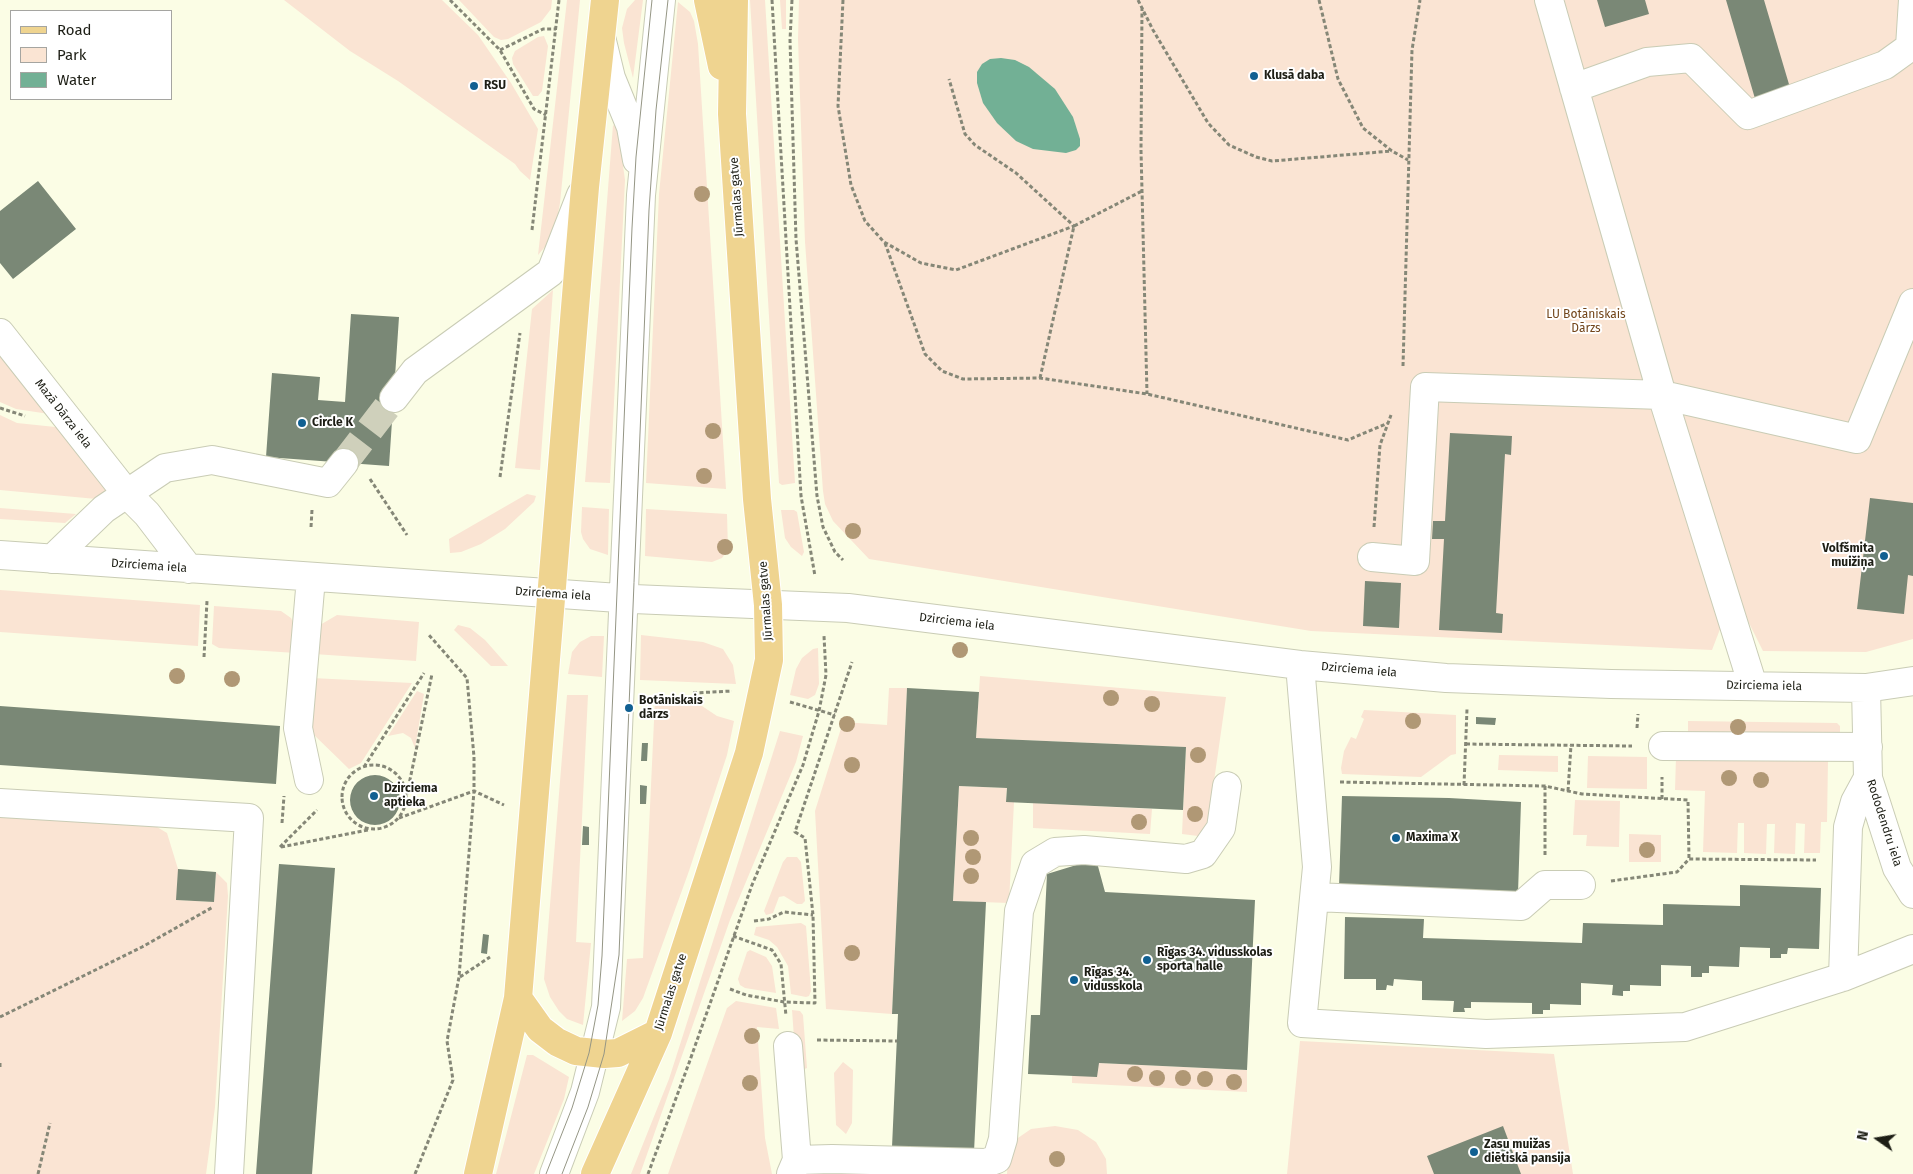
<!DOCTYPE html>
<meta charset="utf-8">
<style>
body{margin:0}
#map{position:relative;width:1913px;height:1174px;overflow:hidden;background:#fbfde5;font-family:"Fira Sans",sans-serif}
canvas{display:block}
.legend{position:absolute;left:10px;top:10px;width:162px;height:90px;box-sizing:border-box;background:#fff;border:1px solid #a5a5a1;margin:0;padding:6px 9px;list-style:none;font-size:15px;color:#1d1e15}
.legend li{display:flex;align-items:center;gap:10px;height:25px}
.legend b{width:25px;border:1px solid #a5a5a1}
.north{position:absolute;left:1853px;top:1114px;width:50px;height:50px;-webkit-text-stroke:4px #fff;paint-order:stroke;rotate:283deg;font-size:14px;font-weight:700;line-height:20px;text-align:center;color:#1d1e15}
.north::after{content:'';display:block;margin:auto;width:18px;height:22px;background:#1d1e15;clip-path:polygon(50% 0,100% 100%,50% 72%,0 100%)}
</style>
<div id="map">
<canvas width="1913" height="1174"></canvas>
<ul class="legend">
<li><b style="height:6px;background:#efd490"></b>Road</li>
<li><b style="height:14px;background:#fae4d3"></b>Park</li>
<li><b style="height:14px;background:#72b095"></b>Water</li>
</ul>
<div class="north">N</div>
</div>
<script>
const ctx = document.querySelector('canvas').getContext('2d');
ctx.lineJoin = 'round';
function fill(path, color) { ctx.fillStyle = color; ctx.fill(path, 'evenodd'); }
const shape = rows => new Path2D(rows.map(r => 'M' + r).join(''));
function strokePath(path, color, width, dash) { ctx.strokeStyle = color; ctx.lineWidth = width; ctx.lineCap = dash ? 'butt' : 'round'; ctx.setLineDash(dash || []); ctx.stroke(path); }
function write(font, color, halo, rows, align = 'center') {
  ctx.font = font + ' "Fira Sans",sans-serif'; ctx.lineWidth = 4; ctx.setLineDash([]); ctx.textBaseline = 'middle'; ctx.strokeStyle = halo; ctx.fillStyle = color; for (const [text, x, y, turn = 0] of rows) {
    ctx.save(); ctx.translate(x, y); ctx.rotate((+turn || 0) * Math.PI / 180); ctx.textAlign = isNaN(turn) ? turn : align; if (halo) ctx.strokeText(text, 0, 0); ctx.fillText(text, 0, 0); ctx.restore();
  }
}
fill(shape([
 [284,0,442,0,478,35,511,83,538,129,530,180,520,171,515,164,398,81,350,51],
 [459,0,552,0,551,9,541,22,508,39,501,40,494,37],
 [567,0,580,0,560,203,556,225,551,240,538,255],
 [635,0,643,0,633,78,624,43,622,28,627,9],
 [750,0,765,0,795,483,782,485,779,483],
 [780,0,786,0,786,29,782,29],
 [799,0,1913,0,1913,639,1866,652,1763,651,1744,613,1722,624,1712,650,1311,631,869,559,833,521,825,504,823,491,805,242,798,39],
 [678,2,690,12,694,21,698,44,726,489,646,483,659,194],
 [544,36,548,46,542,91,538,96,533,96,513,64,512,58,515,51,538,37],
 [613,125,618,129,625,180,610,483,585,482],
 [553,290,540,470,515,468,532,309],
 [0,353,49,414,16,409,0,402],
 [0,415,17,423,65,428,108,488,107,500,0,490],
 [527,494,536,496,534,502,505,529,481,544,461,552,450,553,449,539],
 [582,507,609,509,608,555,590,549,583,539,581,532],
 [0,508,76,514,65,523,0,519],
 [646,509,727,514,728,550,722,558,712,562,645,556],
 [781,510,794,510,797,512,804,552,802,556,791,547,785,538],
 [0,590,200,605,198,646,0,632],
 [214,606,281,611,291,618,297,631,296,653,219,648,212,644],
 [337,615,419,622,416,661,314,654,320,625],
 [458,625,470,628,485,640,508,666,491,666,454,630],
 [641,635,703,642,723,649,733,665,736,684,640,680],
 [591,636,604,636,602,677,568,674,572,652,580,642],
 [818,648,819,684,815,695,808,699,790,695,796,669,802,658,813,649],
 [980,676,1226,697,1206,837,1182,834,1186,747,976,738],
 [312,678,412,683,361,763,349,769,311,732],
 [889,688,907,688,892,1014,826,1009,815,811,843,722,887,725],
 [417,691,424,694,415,748,411,738,403,733,388,736],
 [567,695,588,695,576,942,591,943,583,1025,567,1019,559,1011,550,997,544,979],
 [655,699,677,699,696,702,717,716,734,721,727,755,689,871,643,998,635,1011,622,1021,627,959,643,958],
 [1364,710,1456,715,1456,754,1451,755,1421,777,1342,774,1341,768,1344,751,1351,737,1356,739,1364,719,1361,717],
 [1688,721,1837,723,1840,726,1840,734,1688,733],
 [780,731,803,736,796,762,730,920,640,1174,631,1174,669,1079],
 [1499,755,1558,756,1558,772,1498,770],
 [1588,756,1647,757,1647,789,1587,788],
 [1676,757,1828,761,1827,822,1821,822,1820,853,1804,853,1805,824,1796,823,1795,854,1774,853,1775,824,1767,824,1766,854,1744,853,1744,823,1738,823,1737,853,1703,852,1705,791,1675,790],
 [959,786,1007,788,1006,801,1014,802,1009,903,953,901],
 [1575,800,1620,801,1619,847,1586,846,1587,835,1573,835],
 [1033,803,1152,809,1150,834,1033,828],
 [0,814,152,824,167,833,178,869,177,900,214,902,216,872,227,883,228,896,215,1107,206,1174,0,1174],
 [1629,834,1661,835,1661,862,1629,862],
 [787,857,797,857,801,862,805,901,802,904,797,904,784,896,779,897,773,913,766,915,764,911,783,862],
 [801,923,806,926,811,991,809,996,806,997,791,994,788,966,777,947,769,940,754,935,756,927],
 [750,950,766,957,772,966,776,993,745,988,740,985,738,979,747,952],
 [736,1001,776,1008,779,1029,757,1027,765,1138,772,1174,668,1174,727,1008],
 [792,1010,800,1011,803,1015,807,1068,802,1070,796,1065],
 [1300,1041,1554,1054,1573,1174,1287,1174],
 [527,1055,533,1055,569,1077,564,1099,534,1174,496,1174],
 [843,1062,853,1070,852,1123,846,1134,836,1125,834,1073],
 [1099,1063,1247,1070,1247,1092,1072,1083,1072,1076],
 [1055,1126,1078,1130,1096,1142,1106,1159,1107,1174,1007,1174,1008,1155,1015,1140,1031,1129]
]), '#fae4d3');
fill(shape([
 [1001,58,1015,60,1029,67,1055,89,1073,117,1080,139,1080,146,1076,150,1066,153,1033,149,1016,141,997,123,983,103,977,83,977,72,982,64,990,59]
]), '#72b095');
fill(shape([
 [1597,0,1645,0,1649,14,1605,27],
 [1726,0,1764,0,1791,91,1756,102],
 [38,181,76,229,13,279,0,263,0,211],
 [351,314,399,317,389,466,266,457,272,373,320,377,318,400,345,402],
 [1450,433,1512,436,1511,455,1505,454,1496,613,1503,614,1502,633,1439,630,1444,539,1432,539,1433,521,1445,521],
 [1870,498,1913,503,1913,576,1908,575,1904,614,1857,609],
 [1365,581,1401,583,1399,628,1363,626],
 [907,688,979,692,976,738,1186,747,1183,810,1006,802,1007,788,959,786,953,901,986,902,974,1152,892,1147,898,1014,892,1014],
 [0,706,280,726,276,784,0,765],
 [1476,717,1496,718,1495,725,1476,724],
 [642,743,648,743,647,761,641,761],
 '350 800a25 25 0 1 1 50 0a25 25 0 1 1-50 0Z',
 [640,785,647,786,646,804,640,804],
 [1342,796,1449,798,1521,802,1518,893,1339,887],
 [583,826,589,827,589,845,582,845],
 [1096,859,1105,892,1255,900,1247,1070,1099,1063,1097,1077,1028,1074,1031,1015,1040,1015,1047,874],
 [279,864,335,868,312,1174,256,1174],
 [178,869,216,872,214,902,176,900],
 [1740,885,1821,888,1819,949,1788,948,1787,954,1781,954,1781,958,1770,958,1770,948,1740,947,1739,967,1709,966,1709,973,1702,973,1702,977,1691,977,1691,966,1661,965,1661,986,1630,985,1630,991,1623,991,1623,996,1612,995,1613,985,1581,983,1581,1005,1550,1004,1550,1010,1543,1010,1543,1014,1532,1014,1532,1003,1471,1002,1471,1008,1464,1008,1465,1012,1453,1012,1454,1001,1422,1000,1422,981,1394,979,1393,986,1387,985,1386,990,1376,990,1376,979,1344,979,1345,917,1424,919,1423,938,1582,943,1583,923,1663,925,1663,904,1740,906],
 [483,934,489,935,487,954,481,953],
 [1503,1126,1521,1174,1434,1174,1427,1156]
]), '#7a8876');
strokePath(shape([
 [344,463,394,398]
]), '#cfd0bb', 28, [28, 14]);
const minor = shape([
 [1549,0,1662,395,1753,686],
 [602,41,611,78,631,127,637,160],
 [1574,88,1647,62,1691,58,1748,115,1885,65,1910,47,1913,0],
 [0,333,127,494,147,514,189,569],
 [394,398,415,371,551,272,581,195],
 [0,555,633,599,848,608,1300,665,1446,678,1611,684,1866,688,1913,681],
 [1372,557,1415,561,1425,387,1662,395,1857,439,1913,303],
 [52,559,104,509,165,468,212,460,328,483,344,463],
 [1300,665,1317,867,1302,1023,1486,1034,1685,1027,1843,977,1913,949],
 [1866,688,1868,778,1897,868,1913,894],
 [1663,746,1868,747],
 [309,780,298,728,311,578],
 [0,803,249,818,229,1174],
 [1315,897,1521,906,1545,885,1581,885],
 [1843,977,1848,827,1855,802,1868,778],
 [788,1046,797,1160,791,1174],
 [797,1160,832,1159,986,1163,997,1159,1003,1139,1019,911,1035,864,1055,852,1084,850,1186,859,1203,854,1221,828,1227,786],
 [554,1174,585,1092,606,1007,641,195,661,0]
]);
const major = shape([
 [708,0,722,66],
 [518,998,540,1029,557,1042,576,1051,604,1054,618,1053,658,1033],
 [478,1174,518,998,585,187,605,0],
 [595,1174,658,1033,749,753,769,660,768,605,757,499,732,114,734,0]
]);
strokePath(minor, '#c9ccb5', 30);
strokePath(major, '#fff', 30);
strokePath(shape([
 [450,0,500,50,534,109,546,115],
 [772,0,801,496,815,576],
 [792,0,790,40,796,239,817,496,823,527,835,552,843,560],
 [843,0,838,106,851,185,865,221,884,242,921,263,956,270,1074,226,1016,173,975,145,965,134,949,79],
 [1138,0,1153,30,1208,123,1229,145,1256,157,1272,161,1392,151],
 [1319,0,1338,79,1363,128,1392,151,1408,160],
 [1142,7,1141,150,1147,394],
 [500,50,543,29,556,29],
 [532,230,559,0],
 [885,243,925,354,942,371,963,379,1040,378,1147,394,1348,440,1388,423],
 [1403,366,1412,50,1420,0],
 [1040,378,1074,226,1142,191],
 [0,408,25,416],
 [500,477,520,333],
 [370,479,407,535],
 [311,527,312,510],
 [1374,527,1380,445,1391,415],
 [204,657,207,601],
 [693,693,732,691],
 [790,702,835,715],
 [1637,728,1638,714],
 [1466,744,1632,746],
 '342 797a32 32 0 1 1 64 0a32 32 0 1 1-64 0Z',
 [364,767,424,673],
 [1340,782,1545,786,1582,794,1688,800,1689,859],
 [1464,785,1467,709],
 [1568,791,1571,745],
 [407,794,432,674],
 [1662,799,1662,777],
 [399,818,474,791,504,805],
 [282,823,284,796],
 [280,847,317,810],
 [281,847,368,830],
 [1545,855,1545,786],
 [1611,881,1677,872,1689,859,1816,860],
 [754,921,769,919,784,912,813,915],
 [733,936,772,950,781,964,786,1016],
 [460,977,490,957],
 [730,989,746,995,784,1002,815,1003,813,915,805,838,795,832,852,662],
 [0,1017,142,947,213,907],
 [817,1040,897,1041],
 [0,1063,0,1069],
 [38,1174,50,1123],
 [415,1174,453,1080,447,1041,459,977,474,791,474,757,467,678,428,634],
 [648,1174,689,1063,752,885,803,765,819,711,826,675,824,636]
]), '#858777', 3, [4, 2.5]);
strokePath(minor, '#fff', 28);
strokePath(major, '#efd490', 28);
strokePath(shape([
 [546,1174,572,1108,589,1053,598,1005,602,956,632,228,636,157,652,0],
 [562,1174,588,1107,604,1054,619,955,649,210,656,110,668,0]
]), '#959685', 1);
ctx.fillStyle = '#b09875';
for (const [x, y] of [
 [702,194],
 [713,431],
 [704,476],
 [853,531],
 [725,547],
 [960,650],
 [177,676],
 [232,679],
 [1111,698],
 [1152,704],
 [1413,721],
 [847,724],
 [1738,727],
 [1198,755],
 [852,765],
 [1729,778],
 [1761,780],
 [1195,814],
 [1139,822],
 [971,838],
 [1647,850],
 [973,857],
 [971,876],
 [852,953],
 [752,1036],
 [1135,1074],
 [1157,1078],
 [1183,1078],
 [1205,1079],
 [1234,1082],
 [750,1083],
 [1057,1159]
]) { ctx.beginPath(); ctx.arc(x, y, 8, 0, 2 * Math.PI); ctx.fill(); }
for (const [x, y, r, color] of [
 [1254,76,5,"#116092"],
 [474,86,5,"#116092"],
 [302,423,5,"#116092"],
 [1884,556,5,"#116092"],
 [629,708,5,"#116092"],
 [374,796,5,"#116092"],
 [1396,838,5,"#116092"],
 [1147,960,5,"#116092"],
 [1074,980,5,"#116092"],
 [1474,1152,5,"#116092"]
]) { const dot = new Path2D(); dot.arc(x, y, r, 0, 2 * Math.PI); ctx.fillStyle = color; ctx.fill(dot); strokePath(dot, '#fff', 2); }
write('bold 12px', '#1d1e15', '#fff', [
 ["Klusā daba",1264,76],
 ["RSU",484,86],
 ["Circle K",312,423],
 ["Volfšmita",1874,549,"right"],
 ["muižiņa",1874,563,"right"],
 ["Botāniskais",639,701],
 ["dārzs",639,715],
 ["Dzirciema",384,789],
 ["aptieka",384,803],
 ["Maxima X",1406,838],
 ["Rīgas 34. vidusskolas",1157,953],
 ["sporta halle",1157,967],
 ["Rīgas 34.",1084,973],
 ["vidusskola",1084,987],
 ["Zasu muižas",1484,1145],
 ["diētiskā pansija",1484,1159]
], 'left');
write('12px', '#1d1e15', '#fff', [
 ["Jūrmalas gatve",737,197,-94],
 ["Mazā Dārza iela",63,414,52],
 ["Dzirciema iela",149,566,4],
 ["Dzirciema iela",553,594,4],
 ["Jūrmalas gatve",766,601,-94],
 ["Dzirciema iela",957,622,7],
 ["Dzirciema iela",1359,670,5],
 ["Dzirciema iela",1764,686,1],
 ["Rododendru iela",1884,823,72],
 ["Jūrmalas gatve",671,992,-72]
]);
write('12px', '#72451a', '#fff', [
 ["LU Botāniskais",1586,315],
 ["Dārzs",1586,329]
]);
</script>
